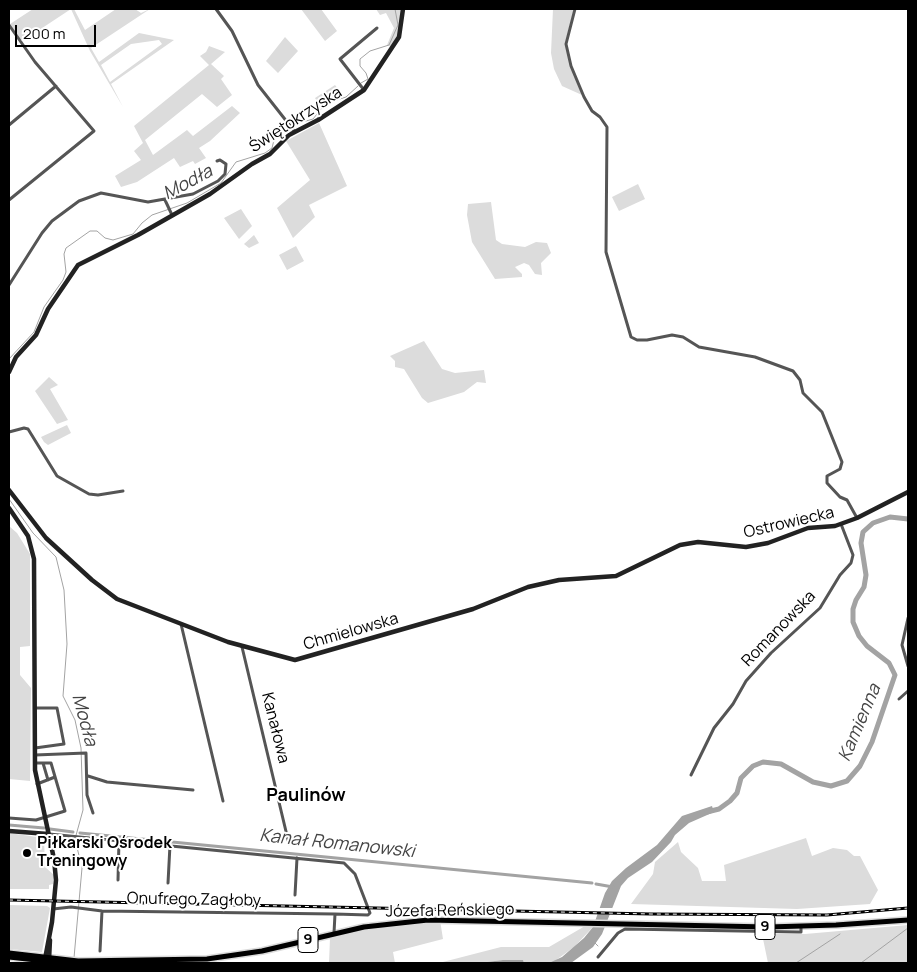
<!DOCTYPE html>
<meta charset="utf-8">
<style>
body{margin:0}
#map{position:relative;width:917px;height:972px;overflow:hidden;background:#fff;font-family:Manrope,sans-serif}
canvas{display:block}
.frame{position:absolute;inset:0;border:10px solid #000;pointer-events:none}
.scale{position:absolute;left:15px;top:25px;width:81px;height:22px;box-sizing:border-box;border:2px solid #000;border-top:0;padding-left:6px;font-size:15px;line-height:18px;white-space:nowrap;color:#000;-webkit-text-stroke:4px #fff;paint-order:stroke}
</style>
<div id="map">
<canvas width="917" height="972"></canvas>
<div class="frame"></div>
<div class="scale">200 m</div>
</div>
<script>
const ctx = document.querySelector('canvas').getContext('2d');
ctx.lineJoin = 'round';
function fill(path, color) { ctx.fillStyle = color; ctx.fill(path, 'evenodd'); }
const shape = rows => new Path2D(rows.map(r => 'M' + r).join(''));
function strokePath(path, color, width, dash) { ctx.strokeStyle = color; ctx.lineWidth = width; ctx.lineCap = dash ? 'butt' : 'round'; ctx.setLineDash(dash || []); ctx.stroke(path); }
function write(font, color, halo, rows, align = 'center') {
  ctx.font = font + ' Manrope,sans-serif'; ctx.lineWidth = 4; ctx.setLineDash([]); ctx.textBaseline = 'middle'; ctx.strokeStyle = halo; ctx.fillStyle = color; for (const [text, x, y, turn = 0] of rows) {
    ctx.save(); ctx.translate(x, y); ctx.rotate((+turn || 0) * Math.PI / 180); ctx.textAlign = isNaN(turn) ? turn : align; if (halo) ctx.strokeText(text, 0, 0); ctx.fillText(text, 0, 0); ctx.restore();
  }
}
fill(shape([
 [33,9,74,9,85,30,116,9,135,9,141,13,150,9,91,48,99,62,139,33,174,40,111,84,123,107,90,51,71,9,21,42,10,24],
 [159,40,162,44,110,82,101,65,131,44],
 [301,9,321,9,337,31,325,41],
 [376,9,401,9,398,36,391,47,387,45,394,28,386,13,380,15],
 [553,9,574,9,565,43,571,68,582,95,562,86,554,69,551,53],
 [285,37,298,51,278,73,266,61],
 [209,46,225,52,211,64,224,76,221,79,232,95,217,107,202,94,145,140,153,155,187,130,193,136,232,106,240,113,210,141,199,148,206,158,195,164,193,161,180,167,174,158,137,182,121,187,115,176,141,160,134,151,143,143,134,126,209,65,200,56,206,52],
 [335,85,342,94,326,99,320,106,315,98],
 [319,123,347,186,309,205,315,217,293,238,277,208,310,180,286,141],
 [638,184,645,199,619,211,612,197],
 [491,202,496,240,502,244,525,247,536,242,547,243,551,253,541,263,542,275,535,274,529,265,524,263,515,267,522,274,522,277,495,279,472,242,467,215,468,204],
 [241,209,252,226,239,239,224,218],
 [254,235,259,243,249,248,244,244],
 [296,246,304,261,287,270,279,255],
 [424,341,442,369,455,373,484,370,486,383,477,382,464,392,428,403,422,398,404,369,395,367,395,361,390,356],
 [49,377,58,385,50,389,68,420,57,424,35,391],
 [67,425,71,433,48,445,44,442,41,437],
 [9,526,17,533,30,554,30,646,20,647,20,675,31,688,30,781,9,779],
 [9,833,44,838,45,867,54,875,53,884,49,885,49,889,9,889],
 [806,838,812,856,833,848,847,850,854,856,860,856,878,890,870,904,797,909,631,904,653,874,655,862,678,842,681,852,698,868,702,881,726,881,724,865],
 [9,905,47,906,50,908,42,952,9,949],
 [440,920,443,939,393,952,395,963,329,963,330,938,334,933],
 [908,925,908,963,768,963,762,934,805,934],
 [585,926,593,927,574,947,552,963,524,963,523,960,503,960,479,963,439,963,501,947,549,947]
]), '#dcdcdc');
fill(shape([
 [712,806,714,812,689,823,675,835,671,842,652,862,628,878,621,886,602,934,593,947,571,963,549,963,562,957,584,938,593,927,605,893,612,881,626,868,657,845,682,816],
 [503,960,523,960,524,963,479,963]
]), '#a3a3a3');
fill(shape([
 [598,908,613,908,611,914,595,914]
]), '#fff');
strokePath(shape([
 [361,83,368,79,366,73,360,66,360,59,370,51,389,45,398,25,395,9],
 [292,125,313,119,325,104,346,97,358,86],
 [9,359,34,332,44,307,63,280,66,272,64,254,66,248,90,231,97,231,105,238,113,240,133,234,142,223,152,215,187,203,221,183,236,162,265,153,272,148,274,140,288,127],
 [9,499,33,533,56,557,64,590,67,644,63,696,75,720,81,748,83,810,75,839,82,868,74,958],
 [595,943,598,946],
 [796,963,840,934],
 [861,963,908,928]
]), '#a3a3a3', 1);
strokePath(shape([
 [9,825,44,828],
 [50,829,73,832],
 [80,833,592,883],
 [596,884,613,887]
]), '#a3a3a3', 3);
strokePath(shape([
 [707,812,719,809,730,801,737,793,741,778,753,766,763,762,781,764,813,782,831,786,847,781,860,766,872,742,895,675,889,663,867,646,859,636,853,622,853,609,856,600,864,587,866,575,861,543,863,532,873,523,890,517,908,519]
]), '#a3a3a3', 5);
const primary = shape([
 [9,953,78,961,207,959,262,951,364,927,428,920,768,927,836,925,908,920],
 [9,957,54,962,75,962]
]);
strokePath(primary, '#dbdbdb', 8);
strokePath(shape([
 [216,9,232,31,258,85,295,132],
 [575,9,566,44,571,66,584,97,592,111,600,117,607,127,606,252,631,337,637,340,647,340,672,335,683,337,699,347,755,357,793,371,800,380,803,393,822,412,842,462,840,469,827,476,827,483,840,497,847,500,857,518],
 [9,25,35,62,94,131,9,200],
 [364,90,340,59,377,28],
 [9,125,56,86],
 [165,200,172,215],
 [9,285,42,233,52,221,79,201,101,193,148,202,193,194,218,181,225,174,226,164,220,160,217,161],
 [9,432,24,428,28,429,57,476,89,494,98,495,123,491],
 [908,618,902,645,908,666],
 [181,624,223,801],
 [242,647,289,844],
 [899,699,908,691],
 [35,708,57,708,64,744,35,748],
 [35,755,86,753,87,795,93,813],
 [43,763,48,780],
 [691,775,714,728,733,704,746,681,771,653,820,608,840,575,851,563,853,555,841,524],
 [88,776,107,782,193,790],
 [37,784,55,777],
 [9,818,36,820,65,811,51,763,35,763],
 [49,834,344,863,355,874,370,913,368,915,335,914,334,933],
 [118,880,119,840],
 [168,883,170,845],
 [295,895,297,858],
 [53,909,71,907,102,911,335,914],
 [100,951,102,911],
 [598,957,618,933,625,929,798,932,801,932,801,927]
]), '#555', 3);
strokePath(shape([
 [9,372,16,357,36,335,48,309,78,265,138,235,210,194,252,164,270,154,289,135,318,120,364,90,399,37,403,9],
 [9,490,46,538,92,580,117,599,228,642,295,660,473,609,528,587,559,580,616,576,680,545,698,542,746,547,768,543,808,528,835,526,857,518,908,492],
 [9,508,28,536,34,559,35,770,54,859,56,880,52,922,45,959],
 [9,831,48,834],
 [49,960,50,940]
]), '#222', 4.5);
strokePath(primary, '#000', 5);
const rail = shape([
 [9,900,651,914,827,915,908,908]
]);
strokePath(rail, '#000', 3);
strokePath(rail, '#fff', 1, [4]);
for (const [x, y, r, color] of [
 [27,853,5,"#000"]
]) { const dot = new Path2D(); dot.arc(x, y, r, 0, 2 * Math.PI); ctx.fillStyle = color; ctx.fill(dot); strokePath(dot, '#fff', 2); }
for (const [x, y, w] of [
 [765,927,20],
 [308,940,20]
]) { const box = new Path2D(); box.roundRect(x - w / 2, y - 12.5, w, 25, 4); ctx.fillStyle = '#fff'; ctx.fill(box); strokePath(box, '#000', 1); }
write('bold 15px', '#000', null, [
 ["9",765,927],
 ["9",308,940]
]);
write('16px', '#000', '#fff', [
 ["Świętokrzyska",296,120,-33],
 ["Ostrowiecka",789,523,-13],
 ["Romanowska",779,629,-46],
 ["Chmielowska",351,632,-16],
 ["Kanałowa",275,728,76],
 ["Onufrego Zagłoby",194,900,1],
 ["Józefa Reńskiego",450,911,-1]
]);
write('bold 16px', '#000', '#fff', [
 ["Piłkarski Ośrodek",37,844],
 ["Treningowy",37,862]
], 'left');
write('italic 18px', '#444', '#fff', [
 ["Modła",188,183,-28],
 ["Modła",84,720,75],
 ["Kamienna",860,723,-67],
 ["Kanał Romanowski",337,844,6]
]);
write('bold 18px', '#000', '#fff', [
 ["Paulinów",306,796]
]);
</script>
